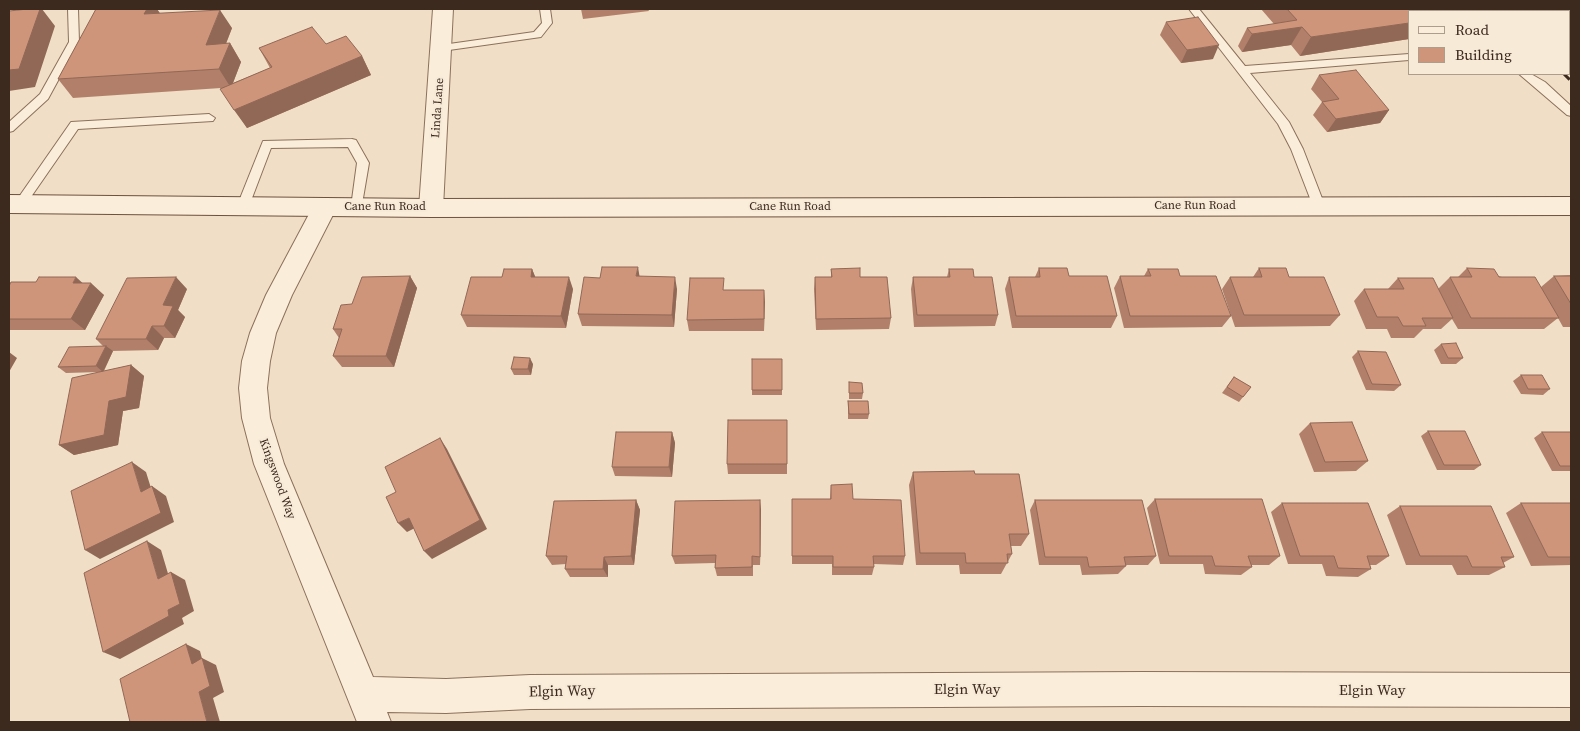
<!DOCTYPE html>
<style>
body{margin:0}
#map{position:relative;width:1580px;height:731px;overflow:hidden;background:#f0dfc6;font-family:"Source Serif 4",serif}
canvas{display:block}
.frame{position:absolute;inset:0;border:10px solid #3c2a1f;pointer-events:none}
.legend{position:absolute;left:1408px;top:10px;width:162px;height:65px;box-sizing:border-box;background:#f7ead6;border:1px solid #ac9d8d;margin:0;padding:6px 9px;list-style:none;font-size:15px;color:#3c2a1f}
.legend li{display:flex;align-items:center;gap:10px;height:25px}
.legend b{width:25px;border:1px solid #ac9d8d}
</style>
<div id="map">
<canvas width="1580" height="731"></canvas>
<div class="frame"></div>
<ul class="legend">
<li><b style="height:6px;background:#faedda"></b>Road</li>
<li><b style="height:14px;background:#cf957b"></b>Building</li>
</ul>
</div>
<script>
const ctx = document.querySelector('canvas').getContext('2d');
ctx.lineJoin = 'round';
const shape = rows => new Path2D(rows.map(r => 'M' + r).join(''));
function strokePath(path, color, width, dash) { ctx.strokeStyle = color; ctx.lineWidth = width; ctx.lineCap = dash ? 'butt' : 'round'; ctx.setLineDash(dash || []); ctx.stroke(path); }
function fill(path, color) { ctx.fillStyle = color; ctx.fill(path, 'evenodd'); }
function write(font, color, halo, rows, align = 'center') {
  ctx.font = font + ' "Source Serif 4",serif'; ctx.lineWidth = 4; ctx.setLineDash([]); ctx.textBaseline = 'middle'; ctx.strokeStyle = halo; ctx.fillStyle = color; for (const [text, x, y, turn = 0] of rows) {
    ctx.save(); ctx.translate(x, y); ctx.rotate((+turn || 0) * Math.PI / 180); ctx.textAlign = isNaN(turn) ? turn : align; if (halo) ctx.strokeText(text, 0, 0); ctx.fillText(text, 0, 0); ctx.restore();
  }
}
const service = shape([
 [68,9,78,9,79,42,48,99,13,131,9,132,9,122,40,94,69,42,68,9],
 [540,9,550,9,552,23,541,37,442,51,437,48,442,45,534,32,542,23,540,9],
 [1189,9,1199,9,1245,66,1409,54,1409,60,1250,73,1289,122,1303,149,1325,206,1323,209,1319,210,1313,206,1291,149,1278,124,1189,9],
 [1428,9,1440,9,1441,11,1429,11,1428,9],
 [1519,74,1531,74,1545,82,1571,106,1571,116,1567,115,1519,74],
 [209,114,215,118,213,121,78,129,24,207,20,208,14,204,71,122,209,114],
 [352,139,356,140,369,163,361,210,353,210,351,207,357,163,348,147,271,148,249,206,243,210,239,209,237,206,263,141,352,139]
]);
const minor = shape([
 [433,9,453,9,443,208,440,214,431,217,422,214,419,208,433,9],
 [325,198,334,201,337,207,292,295,276,333,270,361,267,388,270,418,284,464,373,677,446,679,530,675,1142,672,1571,673,1571,707,1142,706,530,709,446,713,387,712,391,722,357,722,254,464,242,418,239,388,242,361,250,333,266,295,316,201,325,198]
]);
const secondary = shape([
 [9,195,431,199,1571,197,1571,215,431,217,9,213,9,195]
]);
strokePath(service, '#8c705b', 2);
strokePath(minor, '#8c705b', 2);
strokePath(secondary, '#6e513e', 2);
fill(service, '#faedda');
fill(minor, '#faedda');
fill(secondary, '#faedda');
strokePath(shape([
 [1496,9,1499,11],
 [1564,74,1571,81]
]), '#3c2a1f', 3, [8, 8]);
fill(shape([
 [96,9,157,9,160,14,232,28,226,44,230,43,241,62,233,83,270,68,259,48,326,44,362,56,371,75,247,128,221,88,73,98,58,79],
 [581,9,648,9,649,11,583,19],
 [1261,9,1411,9,1409,11,1409,39,1300,56,1291,45,1242,52,1238,46,1247,28,1274,24],
 [1536,9,1571,9,1571,43,1569,40,1569,11,1538,11],
 [1166,22,1213,59,1181,63,1160,35],
 [1319,75,1389,110,1380,123,1327,132,1313,115,1322,102,1311,89],
 [1039,268,1069,276,1117,316,1111,328,1012,328,1005,289,1009,277,1035,277],
 [1259,268,1289,277,1340,315,1330,326,1235,327,1222,289,1230,277,1253,277],
 [1467,268,1541,287,1554,276,1571,275,1571,327,1563,327,1558,318,1544,329,1458,329,1452,319,1441,329,1423,329,1414,338,1391,338,1387,329,1366,329,1354,301,1364,289,1388,289,1398,278,1438,289,1450,277,1458,277],
 [532,269,535,277,573,289,566,328,467,327,461,315,502,277],
 [831,269,860,277,891,318,889,329,816,330,814,289,815,277,831,277],
 [949,269,974,277,998,315,995,326,914,327,911,289,913,277,947,277],
 [1148,269,1180,276,1231,316,1222,327,1124,328,1114,288,1120,276,1144,276],
 [410,276,417,288,394,367,342,367,333,356,339,338,333,329,352,304],
 [640,276,677,289,674,327,582,326,578,314,600,278],
 [83,283,104,295,85,330,9,330,9,286],
 [187,289,178,310,185,317,175,338,164,338,158,350,112,351,113,351,104,371,131,365,144,376,139,408,123,411,118,445,74,455,59,445,100,372,66,373,58,367,103,346,96,339],
 [725,290,764,290,764,331,689,331,687,320],
 [1441,344,1463,358,1456,364,1441,364,1434,350],
 [1358,351,1401,385,1394,391,1366,390,1352,357],
 [782,359,782,395,752,395,752,390],
 [533,364,531,375,514,375,511,369],
 [1521,375,1550,389,1543,395,1521,394,1513,381],
 [1234,377,1251,387,1239,402,1222,393],
 [849,382,863,393,862,399,849,399],
 [848,401,869,414,868,419,848,419],
 [787,420,787,474,728,474,727,464],
 [1310,423,1368,461,1356,471,1314,472,1299,434],
 [1428,431,1481,465,1474,470,1437,470,1421,436],
 [672,432,675,443,672,477,615,476,612,467],
 [1542,432,1571,432,1571,471,1552,471,1534,438],
 [913,472,975,474,1029,534,1021,546,1011,546,1012,554,1001,574,960,574,959,565,916,565,909,485],
 [831,485,853,499,905,556,903,565,874,564,874,567,872,575,832,575,832,564,792,564,792,499,830,499],
 [1155,499,1280,556,1269,565,1251,565,1252,567,1241,575,1205,574,1203,564,1160,564,1147,508],
 [636,500,640,510,634,565,608,565,608,577,570,577,565,569,566,564,552,565,546,556],
 [1035,500,1156,556,1148,565,1126,565,1126,566,1118,574,1082,575,1080,565,1039,565,1030,510],
 [1282,503,1389,556,1376,565,1370,565,1371,569,1358,577,1326,576,1322,564,1288,564,1271,512],
 [1521,503,1571,503,1571,565,1531,566,1506,513],
 [1400,506,1514,557,1503,563,1505,567,1489,575,1457,575,1452,565,1406,565,1387,515],
 [761,509,760,565,753,565,753,576,717,576,715,568,715,563,675,564,672,556]
]), '#b2806a');
fill(shape([
 [40,9,42,9,55,26,35,87,9,91,9,70],
 [147,9,157,9,164,19,144,14],
 [220,10,232,28,218,63,206,45],
 [1409,23,1409,39,1300,56,1311,37],
 [1302,27,1291,45,1242,52,1252,34],
 [230,43,241,62,231,88,219,69],
 [1219,45,1213,59,1181,63,1187,50],
 [362,56,371,75,247,128,234,110],
 [1389,110,1380,123,1327,132,1336,119],
 [638,267,640,279,636,276],
 [532,269,537,281,531,277],
 [410,276,417,288,394,367,386,356],
 [76,277,88,288,91,283,104,295,85,330,71,319,73,283],
 [176,277,187,289,178,310,185,317,175,338,164,326,163,305],
 [569,277,573,289,566,328,561,316],
 [675,277,677,289,674,327,672,315],
 [764,290,765,302,764,331],
 [152,326,164,338,158,350,146,339],
 [106,346,113,351,103,372,96,366],
 [9,352,17,358,9,372],
 [530,358,533,364,531,375,528,369],
 [131,365,144,376,139,408,123,411,118,445,74,455,59,445,109,401],
 [672,432,675,443,672,477,669,467],
 [440,438,447,449,487,529,432,559,424,551],
 [132,462,146,472,155,501,141,492],
 [152,486,166,496,174,522,100,559,85,550],
 [636,500,640,510,634,565,631,556],
 [760,500,761,509,760,565],
 [409,518,417,527,407,532,398,523],
 [147,541,161,550,172,587,158,579],
 [604,557,608,565,608,577,603,569],
 [171,572,185,580,194,611,182,618,184,624,120,659,103,652,168,610],
 [186,644,200,651,204,666,202,658,216,665,224,692,213,698,220,722,207,722]
]), '#916856');
const building = shape([
 [28,9,40,9,19,69,9,70,9,11,28,9],
 [96,9,147,9,144,14,220,10,206,45,230,43,219,69,58,79,96,9],
 [1287,9,1411,9,1414,11,1409,11,1409,23,1311,37,1302,27,1252,34,1247,28,1297,20,1287,9],
 [1198,17,1219,45,1187,50,1166,22,1198,17],
 [312,27,326,44,346,36,362,56,234,110,220,89,272,67,259,48,312,27],
 [1356,70,1389,110,1336,119,1322,102,1339,99,1319,75,1356,70],
 [602,267,638,267,636,276,675,277,672,315,578,314,584,277,600,278,602,267],
 [860,268,860,277,887,277,891,318,816,319,815,277,832,277,831,269,860,268],
 [1039,268,1067,268,1069,276,1107,276,1117,316,1016,316,1009,277,1040,277,1039,268],
 [1259,268,1286,268,1289,277,1324,277,1340,315,1244,315,1230,277,1262,277,1259,268],
 [1467,268,1494,269,1499,277,1535,277,1559,318,1471,318,1450,277,1472,277,1467,268],
 [504,269,532,269,531,277,569,277,561,316,461,315,471,277,502,277,504,269],
 [949,269,973,269,974,277,992,277,998,315,917,315,913,277,950,277,949,269],
 [1148,269,1178,269,1180,276,1216,276,1231,316,1130,316,1120,276,1151,276,1148,269],
 [410,276,386,356,333,356,342,329,333,329,341,305,352,304,362,277,410,276],
 [1554,276,1571,276,1571,304,1554,276],
 [39,277,76,277,73,283,91,283,71,319,9,319,9,286,11,282,36,282,39,277],
 [176,277,163,305,173,306,164,326,152,326,146,339,96,339,127,278,176,277],
 [690,278,724,278,723,290,764,290,764,319,687,320,690,278],
 [1398,278,1433,278,1453,318,1422,318,1426,326,1403,326,1398,317,1377,317,1364,289,1404,289,1398,278],
 [1456,343,1463,358,1448,358,1441,344,1456,343],
 [106,346,96,366,58,367,69,347,106,346],
 [1358,351,1386,352,1401,385,1372,384,1358,351],
 [514,357,530,358,528,369,511,369,514,357],
 [752,359,782,359,782,390,752,390,752,359],
 [131,365,126,397,109,401,104,435,59,445,72,378,131,365],
 [1521,375,1542,375,1550,389,1528,389,1521,375],
 [1234,377,1251,387,1243,397,1227,387,1234,377],
 [849,382,862,383,863,393,849,393,849,382],
 [848,401,868,401,869,414,849,414,848,401],
 [728,420,787,420,787,464,727,464,728,420],
 [1352,422,1368,461,1325,462,1310,423,1352,422],
 [1428,431,1465,431,1481,465,1444,465,1428,431],
 [616,432,672,432,669,467,612,467,616,432],
 [1542,432,1571,432,1571,466,1560,466,1542,432],
 [440,438,480,520,424,551,409,518,398,523,386,497,396,492,385,467,440,438],
 [132,462,141,492,152,486,161,513,85,550,71,491,132,462],
 [974,471,975,474,1019,474,1029,534,1009,534,1012,554,1007,554,1008,563,966,563,965,553,920,553,913,472,974,471],
 [852,484,853,499,901,500,905,556,873,556,874,567,833,567,833,556,792,556,792,499,831,499,831,485,852,484],
 [1155,499,1262,499,1280,556,1248,556,1252,567,1215,566,1212,556,1169,556,1155,499],
 [636,500,631,556,604,557,603,569,565,569,567,556,546,556,554,501,636,500],
 [760,500,760,557,752,556,752,567,715,568,716,555,672,556,675,501,760,500],
 [1035,500,1142,500,1156,556,1124,557,1126,566,1089,567,1087,557,1045,557,1035,500],
 [1282,503,1368,503,1389,556,1367,556,1371,569,1338,568,1334,556,1300,556,1282,503],
 [1521,503,1571,503,1571,557,1548,557,1521,503],
 [1400,506,1491,506,1514,557,1501,557,1505,567,1472,567,1467,556,1420,556,1400,506],
 [147,541,158,579,171,572,180,604,168,610,169,616,103,652,84,573,147,541],
 [186,644,192,664,202,658,210,686,199,692,207,722,130,722,120,679,186,644]
]);
fill(building, '#cf957b');
strokePath(building, '#916856', 1);
write('12px', '#3c2a1f', '#f7ead6', [
 ["Linda Lane",438,108,-86],
 ["Cane Run Road",1195,206],
 ["Cane Run Road",385,207],
 ["Cane Run Road",790,207],
 ["Kingswood Way",277,479,70]
]);
write('15px', '#3c2a1f', '#f7ead6', [
 ["Elgin Way",967,690],
 ["Elgin Way",1372,691],
 ["Elgin Way",562,692,-1]
]);
</script>
